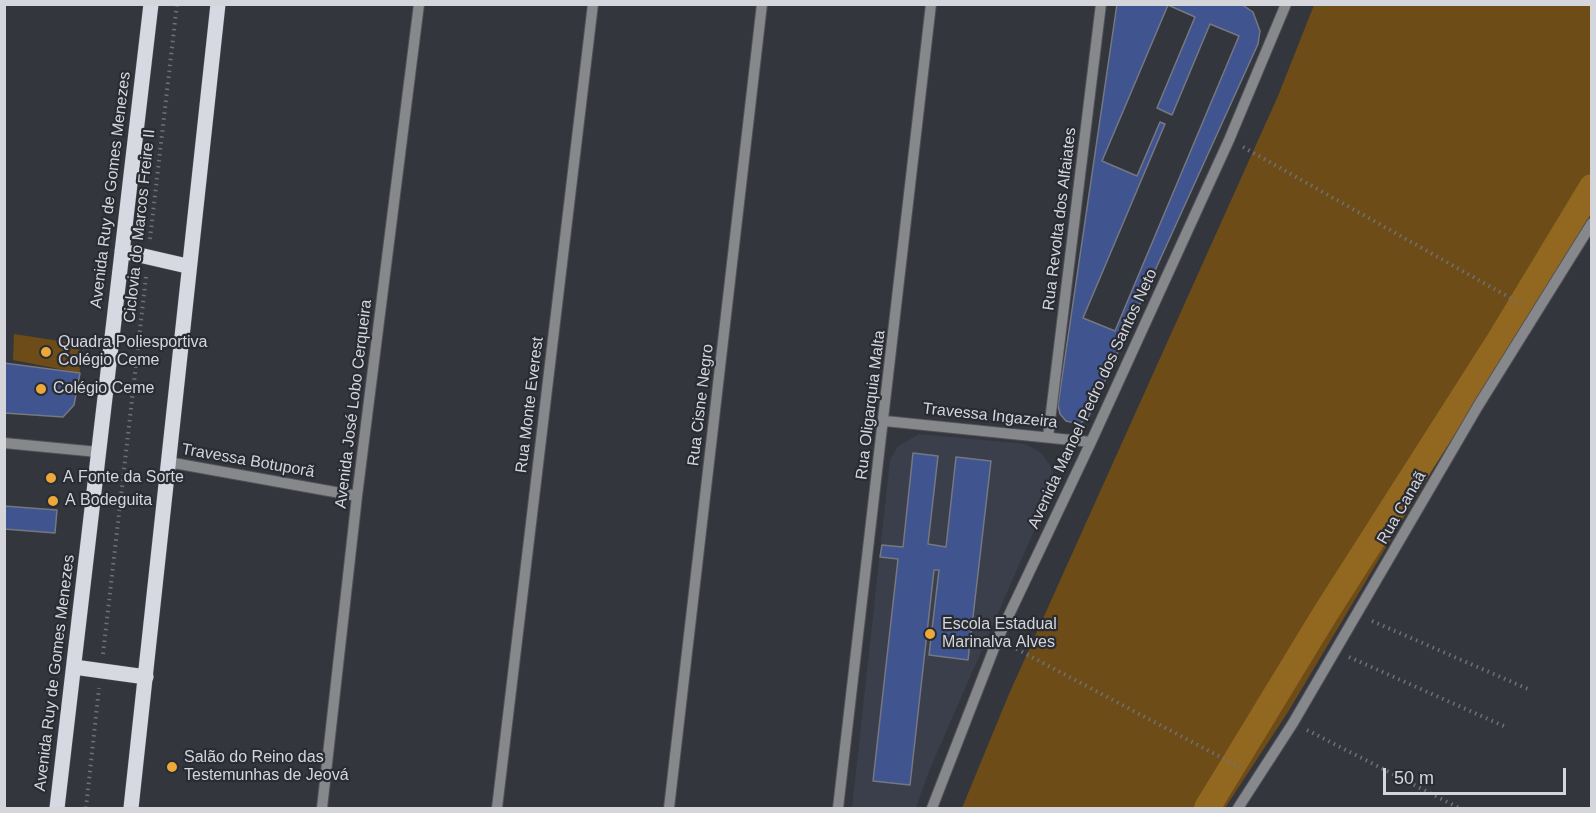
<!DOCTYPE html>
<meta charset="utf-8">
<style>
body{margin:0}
#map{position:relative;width:1596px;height:813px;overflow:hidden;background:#34363d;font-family:Helvetica,sans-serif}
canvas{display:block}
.frame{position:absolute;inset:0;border:6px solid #d4d6db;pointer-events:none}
.scale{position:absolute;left:1383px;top:768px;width:183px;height:27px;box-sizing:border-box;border:3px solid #d4d6db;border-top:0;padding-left:8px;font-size:18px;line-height:21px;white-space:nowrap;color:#d4d6db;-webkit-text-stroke:4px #2a2c33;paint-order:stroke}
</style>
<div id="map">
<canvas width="1596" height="813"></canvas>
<div class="frame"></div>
<div class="scale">50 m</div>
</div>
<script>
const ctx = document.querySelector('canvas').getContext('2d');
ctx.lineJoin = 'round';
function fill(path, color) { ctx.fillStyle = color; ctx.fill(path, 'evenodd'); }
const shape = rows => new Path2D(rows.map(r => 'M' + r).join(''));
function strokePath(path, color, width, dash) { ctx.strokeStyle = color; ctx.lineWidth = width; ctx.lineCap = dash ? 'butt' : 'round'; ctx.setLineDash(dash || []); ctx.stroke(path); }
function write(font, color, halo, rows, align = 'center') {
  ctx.font = font + ' Helvetica,sans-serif'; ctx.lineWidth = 4.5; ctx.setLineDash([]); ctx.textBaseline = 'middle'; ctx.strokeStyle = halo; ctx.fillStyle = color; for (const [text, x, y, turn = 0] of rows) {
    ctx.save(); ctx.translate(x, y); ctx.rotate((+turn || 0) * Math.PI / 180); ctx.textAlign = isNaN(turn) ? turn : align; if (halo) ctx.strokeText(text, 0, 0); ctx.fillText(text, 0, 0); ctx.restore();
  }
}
fill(shape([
 [919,434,1026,444,1041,453,1049,464,1053,472,1053,481,1047,501,929,771,916,808,852,808,890,460,897,447]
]), '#3a3f4b');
fill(shape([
 [1314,5,1591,5,1591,203,1288,712,1225,808,962,808,1009,694,1278,96],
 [14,334,79,344,80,373,13,360]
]), '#6d4c17');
strokePath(shape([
 [1207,808,1325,614,1499,341,1592,187]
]), '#92671f', 26);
const building = shape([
 [1117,4,1241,4,1253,12,1260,31,1258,44,1088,418,1079,424,1066,421,1060,414,1058,405,1117,4],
 [1168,5,1195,17,1157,108,1172,115,1210,24,1239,36,1115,331,1083,318,1165,124,1160,122,1137,176,1102,161,1168,5],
 [4,363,80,373,74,405,63,417,4,413,4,363],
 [913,453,938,456,928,544,946,547,956,457,991,461,968,660,929,655,939,570,934,570,910,785,873,781,898,559,880,557,882,545,903,547,913,453],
 [4,506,57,510,55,533,4,529,4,506]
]);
fill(building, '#405490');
strokePath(building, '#757880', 1.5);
const minor = shape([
 [885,421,1091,442],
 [1048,437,1101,4],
 [4,443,98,452],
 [168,462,357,496],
 [322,808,357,496,419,4],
 [497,808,593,4],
 [669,808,762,4],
 [838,808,931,4],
 [932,808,998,638,1091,442,1229,140,1286,4],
 [1238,808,1293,723,1478,406,1592,223]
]);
const major = shape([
 [122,251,187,266],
 [74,667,146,677],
 [57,808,151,4],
 [131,808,218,4]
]);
strokePath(minor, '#515359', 12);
strokePath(major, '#515359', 16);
strokePath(shape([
 [1243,147,1521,304],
 [150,239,177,4],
 [1372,621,1528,689],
 [1011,646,1243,769],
 [103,654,146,277],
 [1349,657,1506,727],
 [1307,730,1459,808],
 [86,808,99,688]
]), '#6f7177', 4, [1.5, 4.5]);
strokePath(minor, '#87888c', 10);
strokePath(major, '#d6d9e1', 15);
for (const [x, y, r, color] of [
 [46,352,6,"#eca93a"],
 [41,389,6,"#eca93a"],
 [51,478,6,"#eca93a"],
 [53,501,6,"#eca93a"],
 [930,634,6,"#eca93a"],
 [172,767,6,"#eca93a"]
]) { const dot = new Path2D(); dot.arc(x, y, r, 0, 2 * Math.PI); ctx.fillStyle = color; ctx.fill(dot); strokePath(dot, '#2a2c33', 2); }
write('16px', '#d4d6db', '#2a2c33', [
 ["Avenida Ruy de Gomes Menezes",111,190,-83],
 ["Rua Revolta dos Alfaiates",1060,219,-83],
 ["Ciclovia do Marcos Freire II",140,226,-84],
 ["Avenida Manoel Pedro dos Santos Neto",1093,399,-65],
 ["Avenida José Lobo Cerqueira",354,404,-83],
 ["Rua Monte Everest",530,405,-83],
 ["Rua Cisne Negro",701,405,-83],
 ["Rua Oligarquia Malta",871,405,-83],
 ["Travessa Ingazeira",990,416,6],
 ["Travessa Botuporã",248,461,10],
 ["Rua Canaã",1402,508,-60],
 ["Avenida Ruy de Gomes Menezes",55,673,-83]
]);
write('16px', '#d4d6db', '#2a2c33', [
 ["Quadra Poliesportiva",58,343],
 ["Colégio Ceme",58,361],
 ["Colégio Ceme",53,389],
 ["A Fonte da Sorte",63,478],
 ["A Bodeguita",65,501],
 ["Escola Estadual",942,625],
 ["Marinalva Alves",942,643],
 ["Salão do Reino das",184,758],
 ["Testemunhas de Jeová",184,776]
], 'left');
</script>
